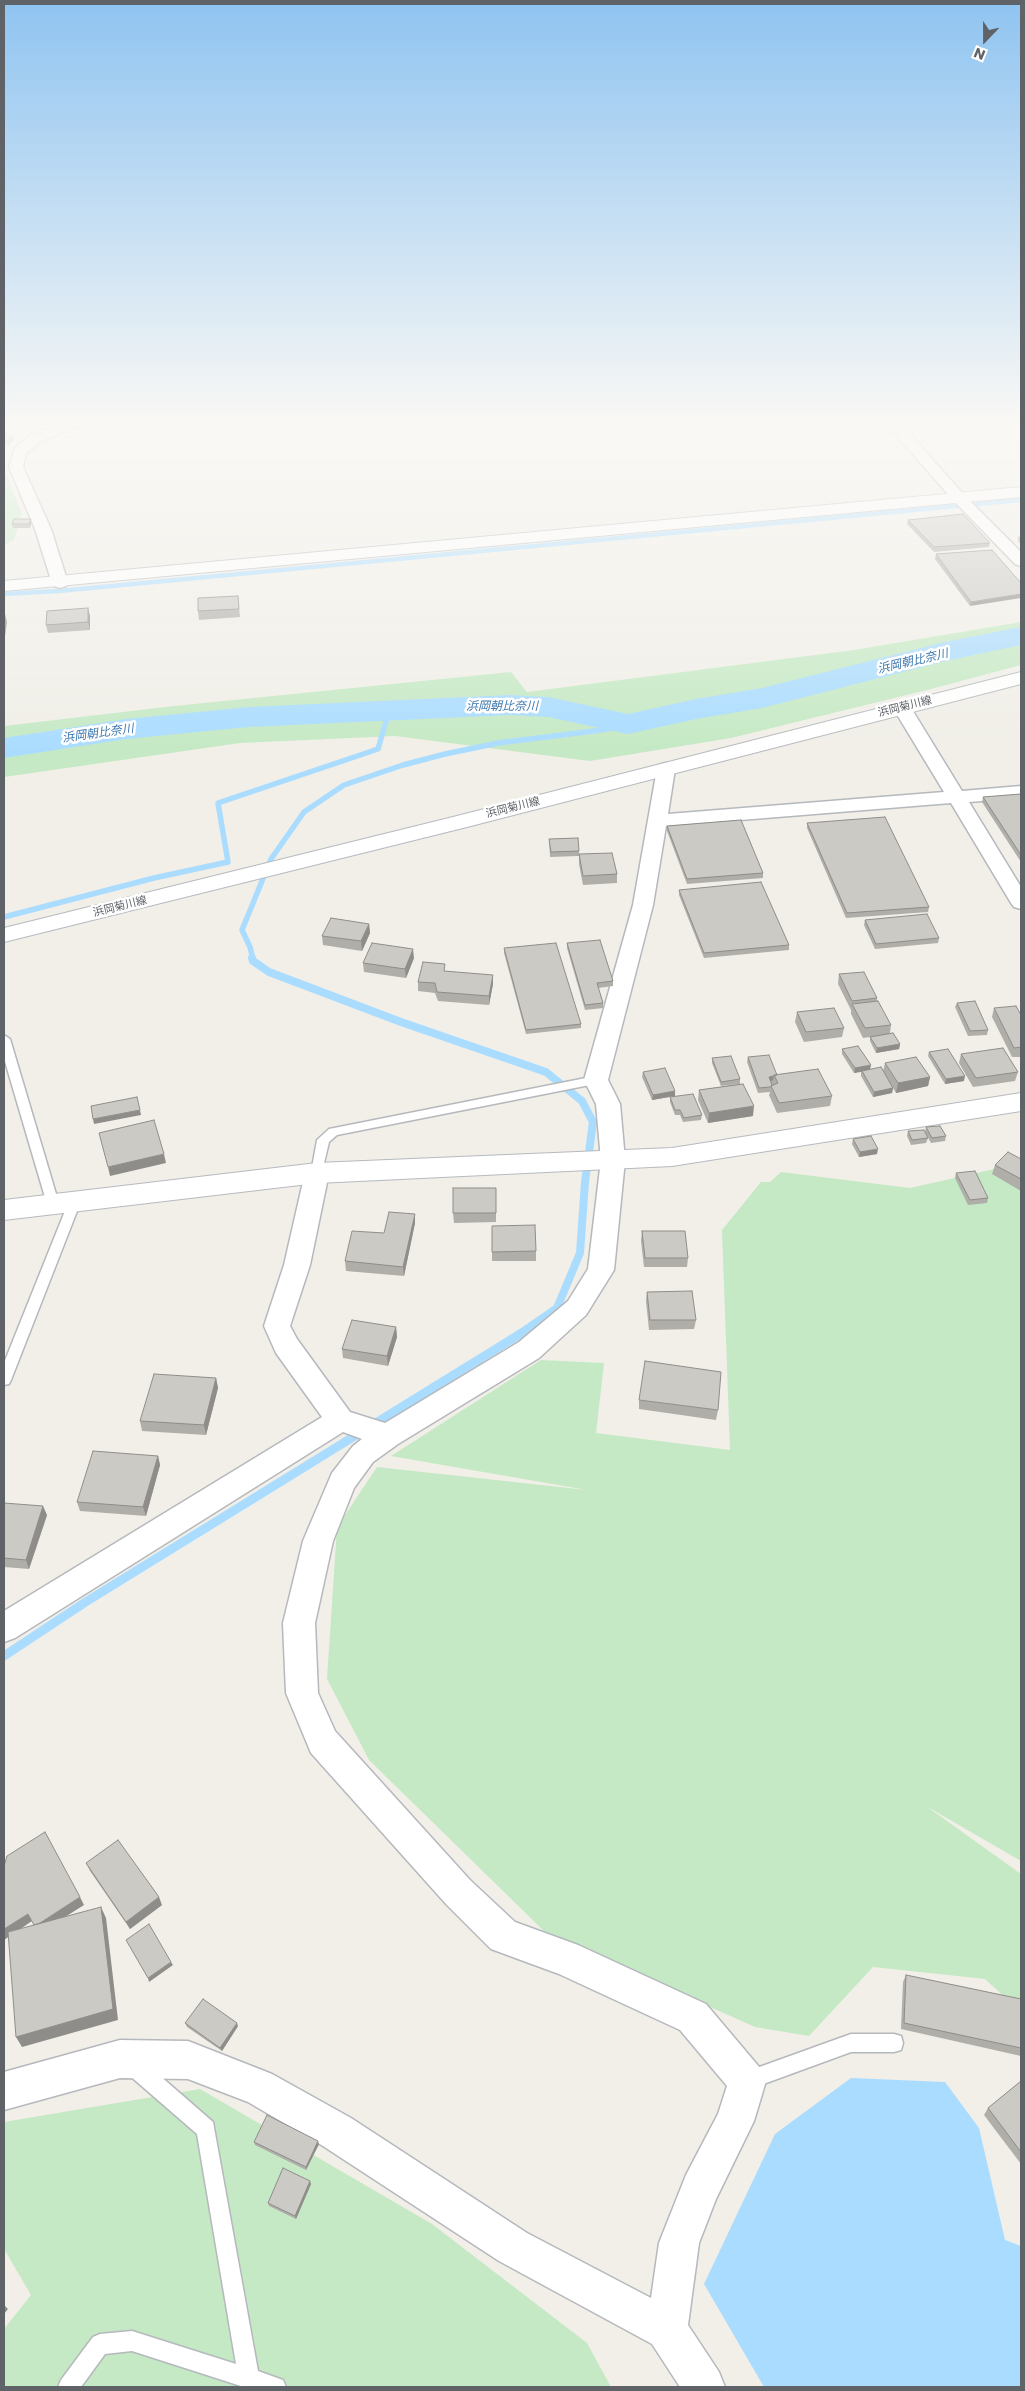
<!DOCTYPE html>
<meta charset="utf-8">
<style>
body{margin:0}
#map{position:relative;width:1025px;height:2391px;overflow:hidden;background:#f1efe8;font-family:Poppins,sans-serif}
canvas{display:block}
.frame{position:absolute;inset:0;border:5px solid #5f6368;pointer-events:none}
.north{position:absolute;left:960px;top:15px;width:50px;height:50px;-webkit-text-stroke:4px #fff;paint-order:stroke;rotate:202deg;font-size:14px;font-weight:700;line-height:20px;text-align:center;color:#5f6368}
.north::after{content:'';display:block;margin:auto;width:18px;height:22px;background:#5f6368;clip-path:polygon(50% 0,100% 100%,50% 72%,0 100%)}
</style>
<div id="map">
<canvas width="1025" height="2391"></canvas>
<div class="frame"></div>
<div class="north">N</div>
</div>
<script>
const ctx = document.querySelector('canvas').getContext('2d');
ctx.lineJoin = 'round';
function fill(path, color) { ctx.fillStyle = color; ctx.fill(path, 'evenodd'); }
const shape = rows => new Path2D(rows.map(r => 'M' + r).join(''));
function strokePath(path, color, width, dash) { ctx.strokeStyle = color; ctx.lineWidth = width; ctx.lineCap = dash ? 'butt' : 'round'; ctx.setLineDash(dash || []); ctx.stroke(path); }
function write(font, color, halo, rows, align = 'center') {
  ctx.font = font + ' Poppins,"Noto Sans JP",sans-serif'; ctx.lineWidth = 5; ctx.setLineDash([]); ctx.textBaseline = 'middle'; ctx.strokeStyle = halo; ctx.fillStyle = color; for (const [text, x, y, turn = 0] of rows) {
    ctx.save(); ctx.translate(x, y); ctx.rotate((+turn || 0) * Math.PI / 180); ctx.textAlign = isNaN(turn) ? turn : align; if (halo) ctx.strokeText(text, 0, 0); ctx.fillText(text, 0, 0); ctx.restore();
  }
}
fill(shape([
 [4,469,22,514,14,539,4,546],
 [1021,622,1021,665,931,689,731,738,590,761,395,736,240,743,4,777,4,726,174,706,511,672,527,692,854,650],
 [1021,1163,1021,1861,926,1806,1021,1874,1021,2012,985,1979,873,1967,809,2036,755,2027,547,1934,369,1760,327,1679,337,1527,377,1467,587,1490,391,1456,541,1360,604,1363,596,1433,730,1450,722,1230,761,1182,770,1182,781,1172,910,1188],
 [200,2089,432,2224,587,2343,611,2387,4,2387,4,2329,31,2295,4,2249,4,2122]
]), '#c5e9c4');
fill(shape([
 [851,2078,945,2082,979,2128,1005,2240,1021,2246,1021,2387,764,2387,704,2284,775,2134]
]), '#aadcff');
strokePath(shape([
 [977,504,1021,500],
 [4,594,59,591,957,506]
]), '#aadcff', 4.5);
strokePath(shape([
 [4,917,154,878,228,862,218,803,378,749,389,711],
 [253,959,250,947,242,930,271,859,304,812,344,785,403,765,445,754,498,743,602,730,628,724]
]), '#aadcff', 5.5);
strokePath(shape([
 [252,958,253,961,269,972,401,1022,546,1072,582,1101,593,1122,585,1182,580,1253,557,1308,518,1335]
]), '#aadcff', 8);
strokePath(shape([
 [4,1656,84,1603,520,1334]
]), '#aadcff', 9);
fill(shape([
 [1021,627,1021,645,946,661,762,708,696,719,628,734,548,717,510,715,249,727,126,739,4,758,4,738,126,719,249,707,510,695,548,697,628,714,696,699,762,688,945,642,1021,627]
]), '#aadcff');
const lane = shape([
 [4,1035,10,1039,59,1204,53,1209,47,1204,4,1058,4,1035],
 [596,1076,600,1077,602,1080,600,1083,337,1135,329,1142,321,1176,313,1176,311,1173,317,1140,329,1129,596,1076],
 [75,1196,81,1201,11,1380,9,1384,4,1385,4,1363,69,1201,75,1196],
 [851,2034,894,2034,901,2036,903,2043,901,2050,894,2052,851,2052,747,2090,740,2088,738,2081,740,2074,851,2034],
 [136,2059,143,2061,213,2122,258,2371,283,2380,286,2387,244,2387,132,2351,105,2354,81,2387,58,2387,61,2380,93,2337,100,2334,132,2331,236,2364,197,2134,129,2075,127,2068,129,2061,136,2059]
]);
const street = shape([
 [76,418,97,418,41,441,26,453,23,467,51,529,68,583,66,586,60,588,54,586,52,583,35,529,9,467,15,448,31,435,76,418],
 [881,418,896,418,964,495,1021,552,1021,566,1015,564,954,501,881,418],
 [902,703,908,704,911,708,962,791,1021,786,1021,798,969,802,1021,887,1021,909,1014,907,1011,903,951,803,666,826,653,905,608,1080,620,1104,625,1160,614,1270,586,1315,539,1358,398,1444,373,1462,354,1488,333,1541,315,1623,318,1693,335,1731,470,1880,515,1922,578,1945,706,2004,760,2068,766,2081,754,2121,716,2199,699,2243,688,2325,719,2372,725,2387,680,2387,652,2344,499,2261,323,2146,248,2102,188,2079,120,2078,4,2110,4,2072,120,2040,188,2041,272,2074,351,2118,527,2233,651,2298,659,2243,686,2175,718,2114,727,2086,680,2030,559,1974,491,1949,446,1904,311,1753,286,1693,283,1623,303,1541,332,1473,353,1446,362,1439,343,1432,15,1638,4,1642,4,1611,322,1417,276,1353,264,1326,284,1265,305,1173,308,1167,317,1164,326,1167,329,1173,310,1265,290,1326,297,1339,350,1412,385,1423,519,1342,568,1301,588,1269,601,1160,596,1104,584,1080,633,905,657,769,659,765,666,763,673,765,675,769,668,814,944,792,893,708,896,704,902,703]
]);
const secondary = shape([
 [1021,487,1021,497,4,591,4,581,1021,487],
 [1021,672,1021,684,467,827,4,942,4,928,453,817,1021,672],
 [1021,1093,1021,1111,672,1166,317,1183,4,1220,4,1200,317,1163,672,1148,1021,1093]
]);
strokePath(lane, '#b5b8bc', 3);
strokePath(street, '#b5b8bc', 3);
strokePath(secondary, '#b6babf', 2);
fill(lane, '#fff');
fill(street, '#fff');
fill(secondary, '#fff');
fill(shape([
 [37,418,74,418,45,425],
 [4,435,14,436,14,440,8,445,4,444],
 [31,519,31,523,30,528,13,528,12,524],
 [908,520,990,543,989,547,934,552,907,524],
 [1021,536,1021,545,1018,541,1018,537],
 [992,550,970,606,935,559,936,554],
 [238,596,240,617,199,620,198,611],
 [88,608,90,617,90,630,48,633,46,625],
 [1021,794,1021,862,982,802,983,797],
 [807,823,929,907,928,912,846,918,807,828],
 [667,826,763,873,763,878,687,884,667,831],
 [549,839,579,851,579,854,617,874,617,883,583,885,579,864,579,856,550,857],
 [679,890,789,945,789,950,704,958,679,895],
 [865,920,939,938,938,943,875,949,864,925],
 [369,924,370,933,362,951,323,945,322,936],
 [567,943,613,981,613,986,598,988,603,1003,603,1008,585,1010,567,948],
 [504,948,581,1024,581,1028,526,1034,504,953],
 [414,958,406,978,364,972,363,963],
 [446,971,493,984,489,1005,438,1001,435,993,418,991,418,982],
 [839,974,877,998,877,1001,891,1025,890,1033,900,1044,899,1049,876,1053,870,1041,870,1037,863,1038,851,1014,851,1010,838,984],
 [957,1003,988,1030,987,1035,968,1036,955,1007],
 [994,1008,1021,1015,1021,1057,1012,1057,992,1017],
 [797,1012,844,1028,842,1037,804,1042,795,1022],
 [842,1049,870,1069,883,1071,885,1063,930,1077,928,1086,896,1093,893,1088,892,1093,873,1097,861,1076,861,1072,854,1073,842,1054],
 [929,1052,964,1081,945,1084,928,1056],
 [961,1054,1018,1072,1015,1081,973,1087,959,1063],
 [748,1057,777,1075,832,1096,830,1106,777,1113,769,1095,770,1092,758,1093,747,1062],
 [712,1058,740,1079,740,1084,753,1116,708,1123,698,1100,699,1090,739,1084,721,1086,712,1063],
 [643,1072,675,1091,675,1096,652,1100,642,1077],
 [670,1097,702,1115,701,1120,683,1122,680,1115,675,1115,670,1102],
 [926,1127,946,1136,945,1141,931,1143,925,1132,928,1138,926,1143,911,1145,907,1136,908,1131,925,1132],
 [853,1139,877,1154,859,1157,852,1144],
 [1021,1159,1021,1191,992,1174,995,1165],
 [956,1173,988,1198,987,1203,968,1205,955,1178],
 [496,1188,496,1222,454,1223,453,1213],
 [415,1223,404,1276,346,1271,345,1261,384,1233],
 [492,1226,536,1251,536,1261,492,1261],
 [642,1231,688,1258,687,1267,644,1267,641,1241],
 [647,1292,696,1320,694,1329,649,1330,646,1301],
 [396,1327,397,1337,388,1366,343,1358,342,1349],
 [216,1378,218,1388,206,1435,142,1431,140,1421],
 [639,1400,718,1410,716,1420,639,1409],
 [158,1456,160,1465,146,1516,80,1511,77,1502],
 [4,1503,47,1515,29,1569,4,1567],
 [86,1863,162,1905,130,1929,90,1871],
 [906,1975,1021,1999,1021,2056,901,2029,903,1982],
 [185,2023,238,2026,222,2051,187,2027],
 [1021,2081,1021,2164,984,2115,988,2108],
 [254,2142,319,2144,306,2170,255,2145],
 [311,2184,296,2219,269,2206,268,2203]
]), '#afaea9');
fill(shape([
 [43,418,74,418,45,425],
 [14,436,14,440,8,445,7,441],
 [31,519,31,523,30,528,29,524],
 [1021,594,1021,598,970,606,971,602],
 [88,608,90,617,90,630,88,622],
 [5,614,7,622,5,636,4,629],
 [369,924,370,933,362,951,361,941],
 [413,949,414,958,406,978,405,969],
 [493,975,493,984,489,1005,489,996],
 [900,1044,899,1049,876,1053,877,1048],
 [871,1065,870,1070,854,1073,855,1068],
 [774,1076,773,1080,769,1082,769,1077],
 [965,1076,964,1081,945,1084,946,1079],
 [930,1077,928,1086,896,1093,898,1083],
 [893,1088,892,1093,873,1097,874,1092],
 [675,1091,675,1096,652,1100,653,1095],
 [754,1106,753,1116,708,1123,709,1113],
 [140,1110,141,1115,94,1124,93,1119],
 [878,1149,877,1154,859,1157,860,1152],
 [164,1154,166,1163,110,1176,108,1167],
 [415,1214,415,1223,404,1276,403,1267],
 [396,1327,397,1337,388,1366,387,1356],
 [216,1378,218,1388,206,1435,204,1425],
 [158,1456,160,1465,146,1516,143,1507],
 [43,1506,47,1515,29,1569,26,1560],
 [80,1897,84,1905,38,1934,34,1927],
 [159,1897,162,1905,130,1929,126,1922],
 [101,1907,106,1918,118,2020,22,2047,16,2037],
 [28,1914,32,1921,4,1940,4,1929],
 [171,1962,173,1965,149,1982,148,1978],
 [237,2023,238,2026,222,2051,220,2048],
 [318,2141,319,2144,306,2170,306,2167],
 [310,2181,311,2184,296,2219,295,2216],
 [4,2305,8,2309,4,2314]
]), '#8f8d8a');
const building = shape([
 [4,435,14,436,7,441,4,440,4,435],
 [963,514,990,543,934,547,908,520,963,514],
 [14,519,31,519,29,524,12,524,14,519],
 [992,550,1021,583,1021,594,971,602,936,554,992,550],
 [238,596,239,609,198,611,198,598,238,596],
 [88,608,88,622,46,625,47,611,88,608],
 [1021,794,1021,855,983,797,1021,794],
 [885,817,929,907,847,913,807,823,885,817],
 [741,820,763,873,687,879,667,826,741,820],
 [578,838,579,851,551,852,549,839,578,838],
 [612,853,617,874,583,876,579,854,612,853],
 [761,882,789,945,704,953,679,890,761,882],
 [927,914,939,938,876,944,865,920,927,914],
 [331,918,369,924,361,941,322,936,331,918],
 [600,940,613,981,597,983,603,1003,585,1005,567,943,600,940],
 [372,943,413,949,405,969,363,963,372,943],
 [556,943,581,1024,526,1030,504,948,556,943],
 [423,962,445,964,444,971,493,975,489,996,437,992,435,983,418,982,423,962],
 [864,972,877,998,852,1001,839,974,864,972],
 [878,1001,891,1025,865,1028,852,1004,878,1001],
 [975,1001,988,1030,970,1031,957,1003,975,1001],
 [1016,1006,1021,1015,1021,1047,1014,1048,994,1008,1016,1006],
 [834,1008,844,1028,806,1032,797,1012,834,1008],
 [893,1033,900,1044,877,1048,870,1037,893,1033],
 [858,1046,871,1065,855,1068,842,1049,858,1046],
 [1003,1048,1018,1072,976,1078,961,1054,1003,1048],
 [948,1049,965,1076,946,1079,929,1052,948,1049],
 [769,1055,777,1075,769,1077,772,1085,770,1087,759,1088,748,1057,769,1055],
 [731,1056,740,1079,721,1082,712,1058,731,1056],
 [916,1057,930,1077,898,1083,885,1063,916,1057],
 [881,1067,893,1088,874,1092,862,1071,881,1067],
 [665,1068,675,1091,653,1095,643,1072,665,1068],
 [818,1069,832,1096,779,1103,771,1086,778,1083,774,1075,818,1069],
 [743,1084,754,1106,709,1113,699,1090,743,1084],
 [693,1094,702,1115,684,1118,680,1110,675,1110,670,1097,693,1094],
 [137,1097,140,1110,93,1119,91,1106,137,1097],
 [154,1120,164,1154,108,1167,99,1133,154,1120],
 [940,1126,946,1136,932,1138,926,1127,940,1126],
 [924,1130,928,1138,912,1140,908,1131,924,1130],
 [871,1136,878,1149,860,1152,853,1139,871,1136],
 [1008,1152,1021,1159,1021,1179,995,1165,1008,1152],
 [975,1171,988,1198,970,1200,956,1173,975,1171],
 [453,1188,496,1188,496,1213,453,1213,453,1188],
 [389,1212,415,1214,403,1267,345,1261,352,1231,384,1233,389,1212],
 [535,1225,536,1251,492,1252,492,1226,535,1225],
 [642,1231,685,1231,688,1258,645,1258,642,1231],
 [692,1291,696,1320,650,1320,647,1292,692,1291],
 [352,1320,396,1327,387,1356,342,1349,352,1320],
 [645,1361,721,1372,718,1410,639,1400,645,1361],
 [154,1374,216,1378,204,1425,140,1421,154,1374],
 [93,1451,158,1456,143,1507,77,1502,93,1451],
 [4,1503,43,1506,26,1560,4,1558,4,1503],
 [45,1832,80,1897,40,1923,34,1925,28,1914,4,1929,4,1866,7,1856,45,1832],
 [118,1840,159,1897,126,1922,86,1863,118,1840],
 [101,1907,113,2009,16,2037,8,1932,101,1907],
 [149,1924,171,1962,148,1978,126,1940,149,1924],
 [906,1975,1021,1999,1021,2048,904,2023,906,1975],
 [203,1999,237,2023,220,2048,185,2023,203,1999],
 [1021,2081,1021,2152,988,2108,1021,2081],
 [267,2115,318,2141,306,2167,254,2142,267,2115],
 [283,2168,310,2181,295,2216,268,2203,283,2168]
]);
fill(building, '#cccac5');
strokePath(building, '#8f8d8a', 1);
const sky = ctx.createLinearGradient(0, 0, 0, 753);
sky.addColorStop(0, '#8fc4f1');
sky.addColorStop(0.56, '#f9f8f5');
sky.addColorStop(1, '#f9f8f500');
ctx.fillStyle = sky;
ctx.fillRect(0, 0, 1025, 753);
write('11px', '#5f6368', '#fff', [
 ["浜岡菊川線",905,707,-14],
 ["浜岡菊川線",513,808,-14],
 ["浜岡菊川線",120,907,-14]
]);
write('italic 12px', '#3e78ad', '#fff', [
 ["浜岡朝比奈川",913,662,-13],
 ["浜岡朝比奈川",502,707],
 ["浜岡朝比奈川",98,734,-8]
]);
</script>
